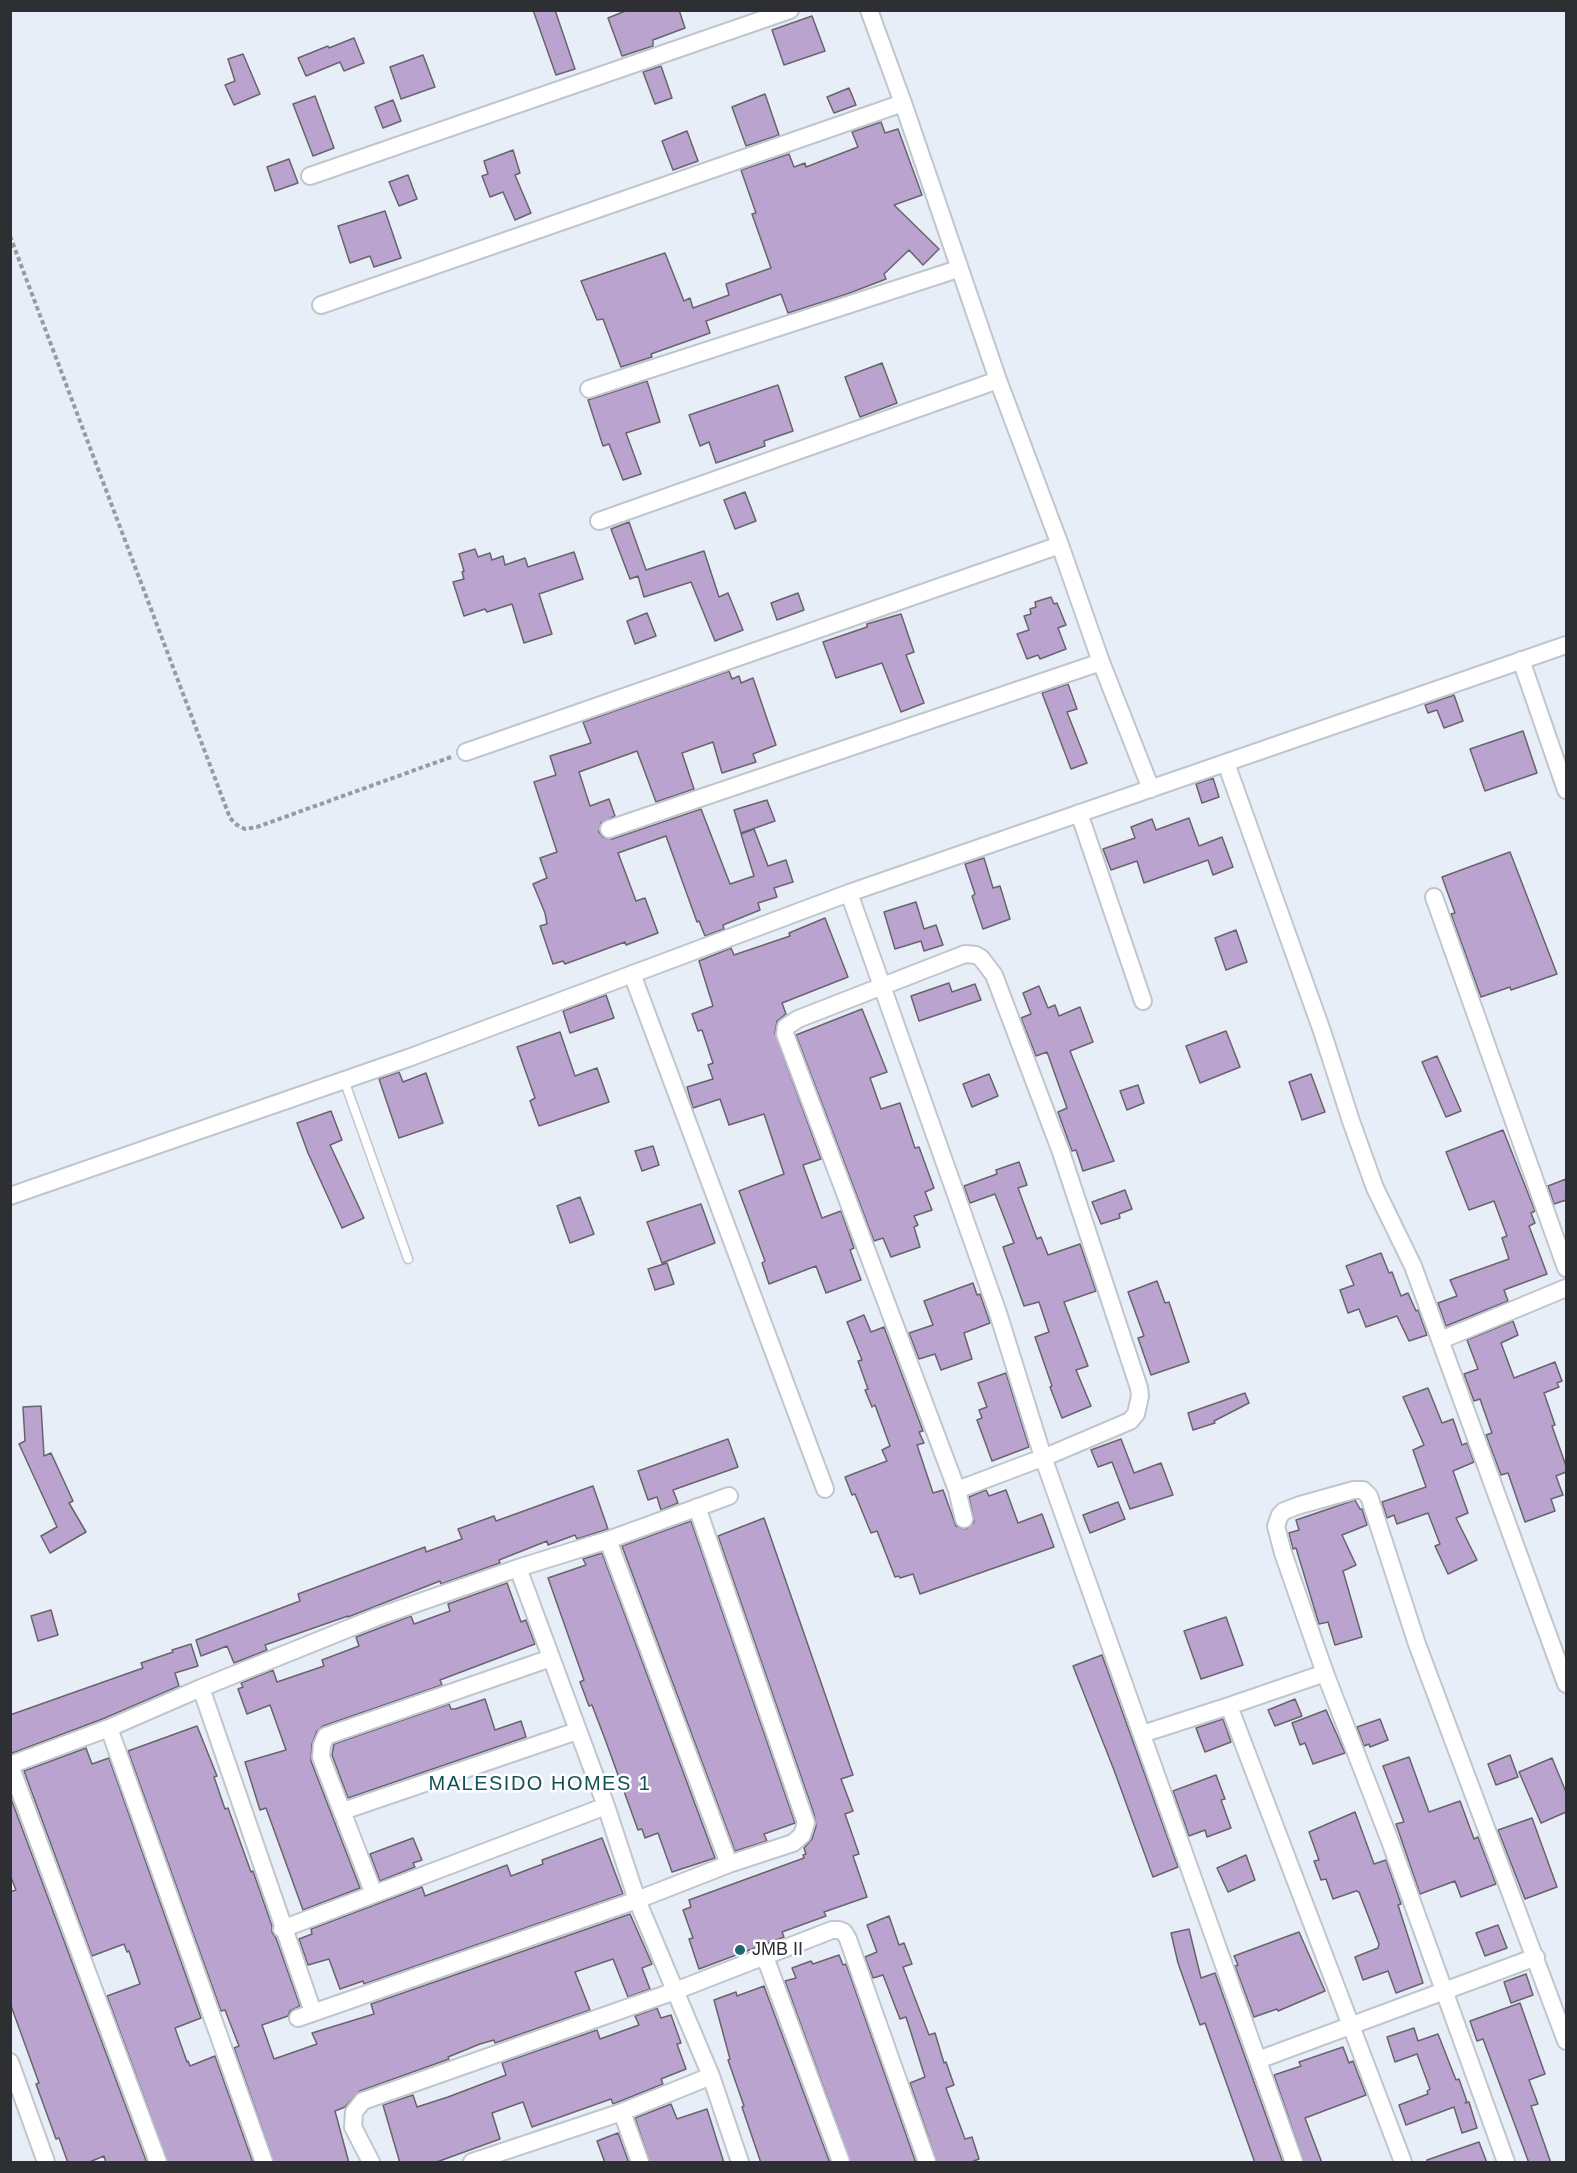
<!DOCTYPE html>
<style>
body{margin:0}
#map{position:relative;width:1577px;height:2173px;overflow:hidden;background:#e8eef7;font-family:Helvetica,sans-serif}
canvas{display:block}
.frame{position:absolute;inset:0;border:12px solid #2d2f33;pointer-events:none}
</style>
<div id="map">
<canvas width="1577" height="2173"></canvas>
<div class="frame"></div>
</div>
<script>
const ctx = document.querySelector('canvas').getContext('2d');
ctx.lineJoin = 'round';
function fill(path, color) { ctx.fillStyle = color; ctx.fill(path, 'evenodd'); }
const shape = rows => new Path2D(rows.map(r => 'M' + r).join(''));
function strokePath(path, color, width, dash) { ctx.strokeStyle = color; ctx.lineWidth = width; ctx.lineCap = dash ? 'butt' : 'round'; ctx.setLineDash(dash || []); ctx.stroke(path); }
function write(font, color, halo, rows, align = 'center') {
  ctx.font = font + ' Helvetica,sans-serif'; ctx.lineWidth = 5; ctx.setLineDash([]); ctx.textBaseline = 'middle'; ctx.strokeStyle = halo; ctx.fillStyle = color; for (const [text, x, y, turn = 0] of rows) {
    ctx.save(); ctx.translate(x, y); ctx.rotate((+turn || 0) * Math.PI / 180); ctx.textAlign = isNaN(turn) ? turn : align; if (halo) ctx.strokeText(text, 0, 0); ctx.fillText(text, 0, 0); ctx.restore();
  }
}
const building = shape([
 [533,10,555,10,575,69,556,75,533,10],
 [628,10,679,10,685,28,653,40,653,46,622,56,608,18,628,10],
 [812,16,825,51,784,65,772,30,812,16],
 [354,38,364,63,344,71,340,62,306,76,298,58,328,46,329,48,354,38],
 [243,54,260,94,234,105,225,85,235,81,228,59,243,54],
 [423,55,435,87,401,99,390,67,423,55],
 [661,66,672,98,655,104,643,72,661,66],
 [849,88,856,105,834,113,827,97,849,88],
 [765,94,779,135,746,146,732,107,765,94],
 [315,96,334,148,313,156,293,104,315,96],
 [393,100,401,121,383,128,375,107,393,100],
 [881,122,885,133,898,129,922,195,894,205,939,249,923,265,909,250,884,274,886,279,847,294,788,313,781,294,706,321,710,333,651,354,652,357,621,367,603,319,597,320,581,281,665,253,684,301,690,298,693,308,729,295,726,284,771,268,752,214,756,213,741,170,789,154,794,167,805,163,806,167,858,147,852,132,881,122],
 [687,131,698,161,673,170,662,141,687,131],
 [513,150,520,173,515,175,531,213,515,220,503,192,490,197,482,176,488,174,484,161,513,150],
 [289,159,298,183,275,191,267,167,289,159],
 [408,175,417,199,399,206,389,182,408,175],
 [385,211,401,258,374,267,370,256,350,263,338,226,385,211],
 [882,363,897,403,860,417,845,377,882,363],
 [647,381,660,422,626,433,641,474,623,480,609,444,603,446,588,400,647,381],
 [778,385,793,431,764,441,765,446,716,463,709,442,700,446,689,415,778,385],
 [745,492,756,521,735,529,724,500,745,492],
 [629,522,646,570,704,551,719,597,728,593,743,630,715,641,691,582,644,597,638,576,630,579,611,529,629,522],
 [475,549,478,557,490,553,492,560,503,556,505,565,525,558,528,567,574,552,583,579,539,594,552,634,524,643,512,604,487,612,485,609,464,616,453,582,464,579,462,572,464,571,459,554,475,549],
 [798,593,804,610,777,620,771,603,798,593],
 [1051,597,1054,604,1057,603,1066,625,1058,628,1066,649,1040,659,1038,655,1027,659,1017,634,1029,630,1024,616,1031,614,1030,609,1036,607,1035,602,1051,597],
 [647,613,656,636,635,644,627,621,647,613],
 [901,614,914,652,906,655,924,703,901,712,882,663,836,678,823,642,867,627,867,624,901,614],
 [729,671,732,679,739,676,741,683,753,678,776,745,753,754,756,762,722,773,713,742,682,753,694,789,656,802,637,751,579,772,590,806,609,799,615,816,601,823,599,832,603,837,612,839,701,809,730,884,754,876,741,834,754,829,768,866,786,860,793,882,774,888,777,897,758,903,760,910,723,925,724,929,705,936,699,921,697,922,666,836,618,853,636,901,645,898,658,933,626,945,625,942,565,964,563,961,553,964,540,926,547,924,545,913,533,884,547,878,540,858,557,852,534,782,556,775,550,756,591,743,583,722,729,671],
 [1068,684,1077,709,1067,712,1087,763,1071,769,1042,693,1068,684],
 [1454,695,1463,721,1444,728,1437,710,1428,713,1425,705,1454,695],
 [1523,731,1537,773,1485,791,1470,749,1523,731],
 [1213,778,1219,797,1202,803,1196,784,1213,778],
 [767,800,775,821,741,833,734,810,767,800],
 [1189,818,1199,846,1222,837,1233,867,1213,875,1208,860,1144,883,1137,861,1111,870,1103,849,1135,838,1131,827,1152,819,1156,830,1189,818],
 [1510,852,1557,974,1511,990,1510,987,1481,997,1451,914,1455,913,1442,877,1510,852],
 [984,858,993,888,1000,886,1010,919,983,929,972,896,975,894,965,864,984,858],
 [916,902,924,929,936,925,943,945,924,951,921,941,895,949,884,912,916,902],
 [825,918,848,977,782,1003,786,1014,777,1021,775,1033,821,1159,803,1165,822,1218,841,1211,854,1248,850,1250,861,1280,826,1293,816,1266,769,1284,762,1263,765,1261,739,1191,784,1174,764,1114,729,1125,720,1099,693,1108,687,1087,713,1079,708,1065,713,1063,702,1030,698,1031,692,1014,713,1006,699,961,731,948,734,955,790,936,789,933,825,918],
 [1236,930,1247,962,1226,970,1215,938,1236,930],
 [949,983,952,992,975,984,981,1000,919,1021,911,996,949,983],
 [1039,986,1048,1008,1055,1005,1059,1016,1080,1007,1093,1042,1070,1051,1114,1161,1083,1171,1076,1150,1072,1151,1058,1112,1067,1108,1047,1052,1036,1056,1021,1018,1031,1014,1023,993,1039,986],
 [606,995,614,1018,570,1033,563,1011,606,995],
 [862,1009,887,1072,870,1078,881,1109,900,1103,915,1148,919,1147,934,1188,925,1192,932,1210,914,1216,918,1225,914,1227,920,1247,891,1257,883,1238,874,1241,796,1035,862,1009],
 [1226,1031,1240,1067,1200,1083,1186,1046,1226,1031],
 [560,1032,575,1076,597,1068,609,1102,539,1126,530,1101,535,1098,517,1047,560,1032],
 [1437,1056,1461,1111,1446,1117,1422,1062,1437,1056],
 [399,1072,403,1082,426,1073,443,1123,399,1138,379,1079,399,1072],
 [989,1074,998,1096,972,1107,963,1084,989,1074],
 [1311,1074,1325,1112,1302,1120,1289,1082,1311,1074],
 [1138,1085,1144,1103,1127,1110,1120,1091,1138,1085],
 [331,1111,342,1140,330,1145,364,1218,342,1228,308,1153,297,1123,331,1111],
 [1503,1130,1535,1211,1531,1213,1535,1223,1529,1226,1547,1274,1504,1290,1508,1301,1446,1326,1438,1303,1457,1296,1450,1280,1509,1259,1502,1238,1507,1236,1494,1201,1469,1210,1446,1152,1503,1130],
 [653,1146,659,1165,642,1171,635,1151,653,1146],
 [1019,1162,1027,1185,1018,1188,1037,1239,1041,1237,1048,1255,1080,1244,1096,1291,1064,1302,1088,1366,1076,1370,1091,1406,1062,1418,1050,1387,1052,1386,1035,1337,1049,1332,1039,1302,1024,1306,1003,1247,1014,1243,995,1194,970,1203,964,1186,997,1174,996,1170,1019,1162],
 [1566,1179,1566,1200,1554,1204,1548,1186,1566,1179],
 [1125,1190,1132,1209,1119,1214,1120,1218,1101,1224,1092,1202,1125,1190],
 [580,1197,594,1234,570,1243,557,1206,580,1197],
 [701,1204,715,1243,662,1263,647,1222,701,1204],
 [1381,1253,1389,1273,1392,1272,1401,1296,1408,1293,1416,1311,1418,1310,1427,1335,1409,1341,1397,1316,1366,1327,1359,1309,1348,1313,1340,1290,1354,1285,1346,1266,1381,1253],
 [667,1263,674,1284,655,1290,648,1269,667,1263],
 [1157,1281,1165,1303,1169,1302,1189,1362,1151,1375,1138,1338,1144,1336,1128,1292,1157,1281],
 [973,1283,977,1295,980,1294,990,1323,964,1333,972,1359,941,1370,935,1354,919,1359,909,1333,933,1325,924,1301,973,1283],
 [864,1315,871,1332,884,1327,923,1431,919,1432,924,1443,917,1445,933,1493,943,1490,956,1526,966,1529,974,1522,969,1497,986,1490,989,1496,1006,1490,1018,1523,1042,1514,1054,1547,920,1594,913,1574,900,1578,899,1576,895,1577,877,1531,871,1533,855,1494,852,1495,845,1477,887,1461,882,1450,890,1446,875,1405,872,1407,865,1390,868,1389,858,1361,862,1360,847,1322,864,1315],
 [1513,1321,1518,1335,1501,1343,1514,1378,1555,1362,1562,1381,1557,1383,1559,1387,1544,1393,1555,1425,1552,1426,1566,1466,1566,1472,1556,1476,1563,1495,1551,1499,1555,1511,1525,1522,1508,1473,1501,1475,1486,1435,1492,1433,1480,1399,1474,1401,1464,1374,1478,1369,1467,1340,1513,1321],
 [1006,1373,1029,1447,992,1461,977,1420,982,1418,979,1410,987,1407,978,1383,1006,1373],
 [1428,1388,1442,1423,1453,1419,1462,1445,1467,1443,1474,1462,1453,1471,1468,1513,1456,1518,1477,1560,1448,1574,1435,1546,1440,1544,1428,1513,1397,1524,1394,1515,1387,1518,1382,1502,1426,1487,1413,1450,1424,1445,1403,1397,1428,1388],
 [1245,1393,1249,1403,1214,1421,1215,1423,1193,1430,1188,1413,1245,1393],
 [41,1406,44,1456,51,1453,73,1501,69,1503,86,1532,50,1553,41,1536,57,1527,19,1444,25,1441,23,1407,41,1406],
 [728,1439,738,1467,673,1490,678,1503,661,1510,657,1497,648,1500,638,1471,728,1439],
 [1121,1439,1134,1473,1161,1463,1173,1495,1130,1509,1112,1462,1098,1467,1091,1450,1121,1439],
 [593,1486,608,1529,577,1539,575,1535,548,1545,547,1541,499,1560,500,1563,441,1584,440,1581,348,1617,348,1616,265,1645,267,1650,234,1663,227,1646,201,1656,196,1640,300,1601,298,1594,425,1547,426,1552,462,1539,458,1529,494,1516,496,1521,593,1486],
 [1355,1500,1360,1509,1362,1509,1367,1525,1342,1535,1356,1565,1343,1571,1362,1637,1335,1645,1328,1622,1319,1624,1296,1548,1293,1549,1289,1533,1299,1530,1296,1520,1355,1500],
 [1118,1502,1125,1519,1090,1533,1083,1515,1118,1502],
 [764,1518,853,1775,841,1779,853,1811,845,1814,859,1854,853,1856,867,1897,824,1912,826,1916,782,1932,784,1937,699,1969,689,1939,693,1938,683,1910,691,1907,689,1900,804,1858,803,1855,806,1854,804,1848,812,1839,816,1826,814,1814,718,1536,764,1518],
 [691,1521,795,1823,764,1834,767,1841,735,1851,622,1546,691,1521],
 [602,1553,715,1858,672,1872,658,1833,645,1838,642,1829,638,1830,605,1739,592,1705,589,1706,580,1682,584,1680,548,1578,586,1565,583,1559,602,1553],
 [507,1583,521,1622,526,1620,535,1644,440,1680,442,1685,323,1726,317,1731,312,1744,311,1761,360,1888,303,1910,266,1808,260,1810,245,1762,286,1750,270,1705,247,1714,238,1689,243,1687,241,1683,273,1670,277,1682,324,1666,322,1660,359,1646,356,1637,411,1616,414,1624,450,1611,448,1604,507,1583],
 [51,1610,58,1635,38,1641,31,1616,51,1610],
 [1226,1617,1243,1665,1201,1679,1184,1631,1226,1617],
 [191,1644,198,1666,175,1673,179,1686,105,1718,10,1754,10,1715,143,1668,141,1663,173,1652,172,1650,191,1644],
 [1102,1655,1178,1867,1153,1877,1114,1770,1073,1666,1102,1655],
 [485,1699,495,1730,521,1721,526,1737,348,1798,332,1755,334,1744,449,1704,451,1709,455,1709,485,1699],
 [1295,1699,1302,1716,1275,1726,1268,1710,1295,1699],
 [1326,1710,1345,1753,1313,1764,1305,1743,1300,1745,1292,1723,1326,1710],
 [1223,1719,1231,1742,1205,1752,1196,1728,1223,1719],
 [1380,1719,1388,1740,1370,1747,1369,1744,1364,1746,1357,1727,1380,1719],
 [197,1726,217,1776,214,1777,225,1809,228,1808,251,1872,253,1871,272,1926,272,1932,276,1938,300,2006,290,2011,288,2016,262,2025,274,2059,317,2044,312,2033,374,2014,371,2004,630,1914,652,1964,642,1968,650,1989,628,1997,613,1959,575,1972,590,2010,495,2043,494,2040,480,2044,448,2057,449,2059,360,2091,345,2107,335,2111,349,2163,274,2163,234,2048,239,2046,225,2010,221,2011,128,1751,197,1726],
 [86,1748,92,1764,109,1758,201,2018,175,2028,187,2062,188,2061,190,2066,215,2056,253,2163,168,2163,107,1996,140,1984,129,1951,127,1952,124,1944,92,1956,24,1771,86,1748],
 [1510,1755,1518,1777,1496,1785,1488,1764,1510,1755],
 [1409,1757,1429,1812,1460,1801,1474,1839,1478,1837,1496,1884,1461,1897,1455,1881,1420,1894,1396,1824,1404,1822,1383,1766,1409,1757],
 [1552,1758,1566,1792,1566,1812,1541,1823,1519,1772,1552,1758],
 [1216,1775,1225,1799,1221,1800,1231,1828,1207,1837,1205,1830,1189,1836,1173,1791,1216,1775],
 [10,1796,147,2163,106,2163,104,2156,87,2163,68,2163,59,2138,56,2139,36,2084,39,2083,10,2003,10,1892,16,1890,10,1875,10,1796],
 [1355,1812,1374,1864,1386,1860,1400,1901,1401,1904,1398,1905,1423,1983,1396,1993,1388,1971,1363,1980,1355,1957,1378,1948,1379,1944,1359,1892,1356,1891,1333,1899,1326,1879,1321,1880,1314,1861,1319,1860,1309,1832,1355,1812],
 [1532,1818,1557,1887,1525,1899,1498,1830,1532,1818],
 [413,1838,422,1860,413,1863,415,1867,380,1881,370,1854,413,1838],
 [602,1838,623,1894,364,1984,363,1981,340,1989,329,1959,308,1965,299,1939,312,1934,311,1929,422,1887,425,1896,507,1865,511,1876,543,1864,542,1860,602,1838],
 [1246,1855,1255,1880,1228,1892,1217,1868,1246,1855],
 [889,1916,899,1945,904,1943,912,1964,903,1967,929,2035,935,2033,944,2063,946,2062,954,2085,946,2088,965,2139,972,2137,979,2159,969,2163,937,2163,910,2083,925,2077,906,2017,900,2019,883,1975,873,1978,865,1957,877,1952,867,1925,889,1916],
 [1498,1925,1507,1948,1485,1956,1476,1933,1498,1925],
 [1189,1929,1201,1978,1215,1973,1283,2163,1255,2163,1205,2023,1200,2025,1178,1963,1171,1933,1189,1929],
 [1299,1932,1325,1991,1278,2011,1277,2009,1254,2017,1235,1966,1238,1965,1234,1956,1299,1932],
 [839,1955,843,1965,846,1964,916,2163,851,2163,785,1981,796,1978,792,1968,811,1961,813,1964,839,1955],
 [1526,1974,1533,1995,1511,2003,1504,1982,1526,1974],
 [764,1986,765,1989,830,2163,761,2163,742,2107,744,2106,728,2060,730,2059,714,2000,736,1992,737,1996,764,1986],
 [1520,2003,1545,2074,1529,2080,1538,2104,1531,2106,1551,2163,1529,2163,1483,2039,1477,2041,1470,2021,1520,2003],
 [657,2008,661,2018,671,2015,681,2043,677,2044,686,2069,661,2079,663,2084,613,2104,611,2099,532,2127,523,2102,492,2113,500,2139,434,2163,400,2163,383,2105,413,2095,417,2107,448,2097,506,2075,502,2063,597,2030,600,2039,639,2025,635,2016,657,2008],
 [1414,2028,1418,2041,1438,2034,1456,2080,1459,2079,1467,2102,1465,2103,1469,2102,1477,2128,1462,2133,1454,2107,1406,2125,1399,2105,1428,2094,1427,2091,1430,2089,1417,2054,1395,2062,1387,2037,1414,2028],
 [1343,2047,1349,2063,1353,2061,1366,2095,1305,2118,1322,2163,1304,2163,1274,2075,1301,2066,1299,2062,1343,2047],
 [671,2104,677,2119,707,2109,724,2163,650,2163,635,2118,671,2104],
 [618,2133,629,2163,605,2163,597,2141,618,2133],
 [1479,2142,1487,2163,1427,2163,1427,2160,1479,2142]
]);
fill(building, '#baa4cf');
strokePath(building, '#68646c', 1.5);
const service = shape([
 [344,1080,408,1259]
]);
const minor = shape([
 [869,10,903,103,998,380,1060,545,1101,662,1151,789],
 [310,176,790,10],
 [321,305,903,103],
 [589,389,958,269],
 [599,521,998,380],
 [1521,660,1566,790],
 [466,752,1060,545],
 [1226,763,1322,1031,1351,1121,1375,1188,1413,1266,1566,1684],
 [1079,813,1143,1001],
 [609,829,1101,662],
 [849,893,998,1313,1043,1457,1294,2162],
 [1434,897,1566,1268],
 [632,974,825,1489],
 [10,1196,411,1057,849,893,1566,645],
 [1441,1340,1566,1288],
 [957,1490,1050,1455,1130,1421,1136,1414,1140,1396,1139,1388,1061,1152,994,975,981,958,976,955,965,954,798,1019,786,1027,785,1034,957,1490,964,1519],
 [608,1540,729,1864],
 [518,1568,606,1806,637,1900,711,2076,740,2162],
 [201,1688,313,2012],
 [1229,1706,1403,2162],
 [109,1728,264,2162],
 [1142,1734,1229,1706,1325,1673],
 [10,1765,109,1728,201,1688,377,1617,518,1568,608,1540,729,1496],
 [10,1765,158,2162],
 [343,1811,577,1731],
 [374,1894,321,1757,322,1745,326,1736,551,1658],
 [282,1929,606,1806],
 [765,1957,841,2162],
 [298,2018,637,1900,729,1864,793,1843,802,1835,806,1823,804,1817,697,1507],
 [1258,2060,1536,1957],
 [10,2062,46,2162],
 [622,2112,640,2162],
 [371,2162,353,2127,354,2112,363,2101,675,1991,832,1930,839,1930,844,1932,848,1939,927,2162],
 [472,2162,622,2112,711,2076],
 [1506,2162,1390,1841,1325,1673,1283,1553,1276,1526,1280,1515,1284,1511,1300,1505,1354,1490,1363,1490,1369,1496,1417,1644,1566,2041]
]);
strokePath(service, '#c0c6cf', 11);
strokePath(minor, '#c0c6cf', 20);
strokePath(shape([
 [10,236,230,818,237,825,245,829,257,827,451,757]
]), '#979ba2', 4, [4.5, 3]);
strokePath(service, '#fff', 8);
strokePath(minor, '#fff', 16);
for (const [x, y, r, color] of [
 [740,1950,6,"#1c686e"]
]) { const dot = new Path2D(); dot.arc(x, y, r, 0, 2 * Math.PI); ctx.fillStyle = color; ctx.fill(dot); strokePath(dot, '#fff', 2); }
write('18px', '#2d2f33', '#fff', [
 ["JMB II",752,1950]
], 'left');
ctx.letterSpacing = '1.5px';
write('20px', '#135055', '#fff', [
 ["MALESIDO HOMES 1",540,1784]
]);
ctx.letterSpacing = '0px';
</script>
